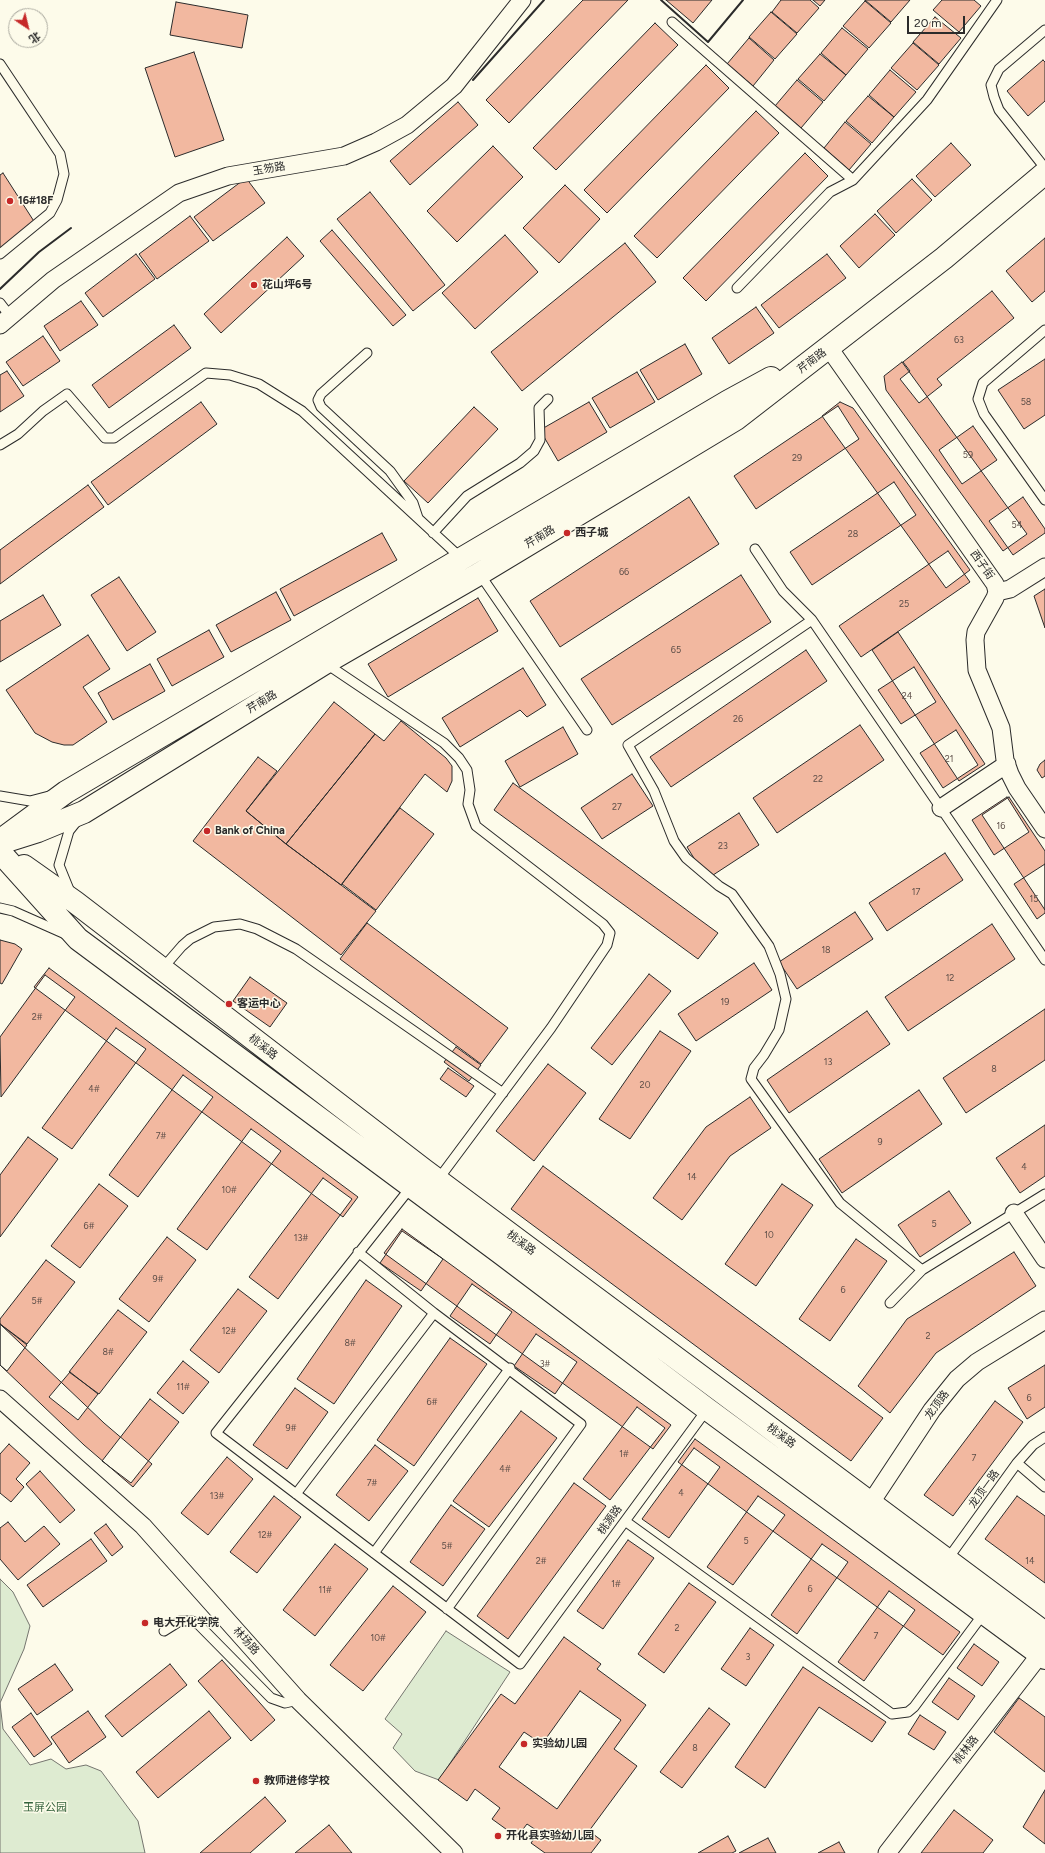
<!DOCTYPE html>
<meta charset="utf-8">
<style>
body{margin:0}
#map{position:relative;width:1045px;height:1853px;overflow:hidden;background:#fdfbea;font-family:Figtree,"Noto Sans SC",sans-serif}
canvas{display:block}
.north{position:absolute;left:8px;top:8px;width:40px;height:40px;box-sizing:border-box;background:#fdfbea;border:1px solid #a9a89e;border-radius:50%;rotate:145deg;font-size:11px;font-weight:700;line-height:16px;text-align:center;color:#2b2b2b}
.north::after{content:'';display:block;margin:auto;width:14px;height:18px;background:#c62828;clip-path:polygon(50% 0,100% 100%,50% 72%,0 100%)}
.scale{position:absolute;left:907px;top:16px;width:58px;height:18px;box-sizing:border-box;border:2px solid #2b2b2b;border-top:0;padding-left:5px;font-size:12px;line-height:14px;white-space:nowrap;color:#2b2b2b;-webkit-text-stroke:3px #fdfbea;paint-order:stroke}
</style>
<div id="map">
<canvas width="1045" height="1853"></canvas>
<div class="north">北</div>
<div class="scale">20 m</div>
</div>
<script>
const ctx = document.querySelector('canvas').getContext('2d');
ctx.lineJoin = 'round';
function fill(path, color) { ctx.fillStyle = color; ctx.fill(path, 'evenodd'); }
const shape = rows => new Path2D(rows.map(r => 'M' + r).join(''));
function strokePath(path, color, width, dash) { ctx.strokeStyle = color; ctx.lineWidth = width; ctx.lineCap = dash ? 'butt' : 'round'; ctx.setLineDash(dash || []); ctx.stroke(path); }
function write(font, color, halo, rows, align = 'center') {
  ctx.font = font + ' Figtree,"Noto Sans SC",sans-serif'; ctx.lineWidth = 3; ctx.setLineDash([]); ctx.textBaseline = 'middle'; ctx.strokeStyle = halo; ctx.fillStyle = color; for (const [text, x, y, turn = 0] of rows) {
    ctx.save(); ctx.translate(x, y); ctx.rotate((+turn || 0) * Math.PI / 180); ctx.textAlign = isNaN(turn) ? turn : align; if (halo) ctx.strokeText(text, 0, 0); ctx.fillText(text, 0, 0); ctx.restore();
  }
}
const green = shape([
 [0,1579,13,1592,30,1626,24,1649,0,1703,3,1729,30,1765,51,1759,66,1769,86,1765,101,1771,138,1821,145,1853,0,1853,0,1579],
 [446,1631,510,1672,439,1780,415,1771,393,1748,402,1734,385,1719,446,1631]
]);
fill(green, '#deebd1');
strokePath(green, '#74746e', 1);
const building = shape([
 [583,0,628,0,509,123,486,100,583,0],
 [666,0,712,0,693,23,666,0],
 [781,0,810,0,819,8,797,33,772,12,781,0],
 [813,0,825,0,820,6,813,0],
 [865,0,910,0,891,22,865,0],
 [942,0,974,0,981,6,959,32,933,10,942,0],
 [865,1,891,23,869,48,843,26,865,1],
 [176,2,248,15,242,48,170,35,176,2],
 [771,12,797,34,775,59,749,37,771,12],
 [935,17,961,38,939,64,913,42,935,17],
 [655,23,678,45,556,170,533,148,655,23],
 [842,28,868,49,846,75,821,53,842,28],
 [749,38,774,60,753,86,727,64,749,38],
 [913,43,939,65,917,90,891,68,913,43],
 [194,52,224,140,175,157,145,68,194,52],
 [820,54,846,75,824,101,798,79,820,54],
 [1043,60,1045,62,1045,101,1028,116,1007,91,1043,60],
 [706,65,729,88,607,213,584,190,706,65],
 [890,70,916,92,894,117,869,95,890,70],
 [797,80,823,102,801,128,775,106,797,80],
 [868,96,894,117,872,143,846,121,868,96],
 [458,102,478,125,410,185,390,161,458,102],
 [756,111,779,133,657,258,634,236,756,111],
 [845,122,871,144,849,170,824,148,845,122],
 [951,143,971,165,935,197,916,176,951,143],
 [493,146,523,177,457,242,427,211,493,146],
 [805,153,828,176,706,301,683,278,805,153],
 [3,173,37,226,0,251,0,175,3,173],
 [246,178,265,203,213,241,194,217,246,178],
 [912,179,932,200,896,233,877,211,912,179],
 [565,185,600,219,559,263,523,228,565,185],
 [370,192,445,285,413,311,337,219,370,192],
 [875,214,895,235,859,268,840,246,875,214],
 [190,216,209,241,157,279,139,254,190,216],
 [332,230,406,315,393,326,320,241,332,230],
 [505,235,538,272,475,329,442,293,505,235],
 [287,237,304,256,221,333,204,314,287,237],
 [1045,238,1045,291,1032,302,1006,271,1045,238],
 [625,243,656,282,522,391,491,352,625,243],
 [136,254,155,279,103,317,85,293,136,254],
 [827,254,846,278,779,328,761,305,827,254],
 [992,291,1014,318,937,379,942,385,919,403,900,379,910,371,903,362,992,291],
 [81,301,98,325,60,351,44,326,81,301],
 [756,307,774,333,729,364,712,338,756,307],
 [174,325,191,348,109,408,92,385,174,325],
 [43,336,60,361,23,386,6,362,43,336],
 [685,344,702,374,658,400,640,370,685,344],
 [1045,359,1045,415,1024,429,998,390,1045,359],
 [902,362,1027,534,1003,551,886,390,884,376,902,362],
 [7,371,24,396,0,412,0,375,7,371],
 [637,372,655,402,610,428,592,398,637,372],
 [201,402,217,424,108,505,91,482,201,402],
 [589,402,607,432,558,461,540,430,589,402],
 [840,402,853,408,970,570,946,588,822,416,840,402],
 [838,406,859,439,756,509,734,476,838,406],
 [474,407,498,429,428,503,404,481,474,407],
 [973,426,997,460,962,484,939,450,973,426],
 [894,482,916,515,812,585,790,552,894,482],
 [88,485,104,507,0,584,0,550,88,485],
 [689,497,719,544,560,647,530,601,689,497],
 [1023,497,1045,529,1045,533,1013,555,989,521,1023,497],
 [382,533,397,560,294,616,280,589,382,533],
 [948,551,970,582,861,657,839,626,948,551],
 [741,575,771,622,612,725,581,679,741,575],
 [119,577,156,632,127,651,91,595,119,577],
 [1045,589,1045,628,1034,596,1045,589],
 [276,592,291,620,231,652,216,625,276,592],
 [43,595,61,625,0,662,0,621,43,595],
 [478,598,498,631,388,697,368,664,478,598],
 [209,630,224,657,172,686,157,659,209,630],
 [898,632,985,764,959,781,872,650,898,632],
 [88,635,110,669,83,687,107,722,73,745,64,745,52,742,35,733,6,690,88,635],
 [806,650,827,681,671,787,650,757,806,650],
 [150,664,165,691,113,720,98,693,150,664],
 [914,667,936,702,901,724,878,690,914,667],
 [523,668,546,705,527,717,520,710,460,747,442,718,523,668],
 [334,702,375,734,286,844,246,811,334,702],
 [401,721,446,758,452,766,452,781,447,792,425,774,341,885,286,844,375,734,384,741,401,721],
 [860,725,884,760,777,833,753,798,860,725],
 [563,727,578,754,520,787,505,761,563,727],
 [956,730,978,765,943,788,920,753,956,730],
 [258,757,277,771,246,811,286,844,376,911,341,955,193,841,258,757],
 [1045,760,1045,776,1042,778,1037,770,1040,764,1045,760],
 [632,774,653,806,602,839,581,808,632,774],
 [513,783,718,933,698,959,494,810,513,783],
 [1007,797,1029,832,994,855,972,820,1007,797],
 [1009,797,1045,851,1045,910,982,815,1009,797],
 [400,808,434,834,376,910,342,884,400,808],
 [739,813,759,845,707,879,687,847,739,813],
 [945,853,963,880,887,931,869,903,945,853],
 [1045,864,1045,913,1037,919,1014,884,1045,864],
 [855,912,873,939,797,989,779,962,855,912],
 [367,923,508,1028,481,1064,340,959,367,923],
 [992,924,1015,959,908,1031,885,997,992,924],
 [0,940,15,944,22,949,2,984,0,983,0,940],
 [754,963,772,990,696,1041,678,1014,754,963],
 [49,968,358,1197,343,1217,34,987,49,968],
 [649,974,671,991,612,1065,591,1048,649,974],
 [45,975,75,997,1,1097,0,1037,45,975],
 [250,977,287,1003,270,1027,233,1001,250,977],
 [1045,1009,1045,1060,966,1113,943,1078,1045,1009],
 [867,1011,890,1044,789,1113,767,1080,867,1011],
 [116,1028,146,1049,72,1149,42,1128,116,1028],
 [660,1031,691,1051,630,1139,599,1119,660,1031],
 [456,1047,481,1065,469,1081,444,1062,456,1047],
 [548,1064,586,1093,534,1161,496,1131,548,1064],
 [448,1068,474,1086,466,1097,440,1079,448,1068],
 [183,1075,213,1097,138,1197,109,1175,183,1075],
 [919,1090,942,1124,842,1193,819,1159,919,1090],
 [750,1097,771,1128,730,1156,682,1220,653,1198,706,1127,750,1097],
 [1045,1125,1045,1176,1020,1193,996,1158,1045,1125],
 [251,1129,281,1151,207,1250,177,1229,251,1129],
 [28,1137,58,1159,0,1237,0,1175,28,1137],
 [543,1166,883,1418,851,1461,511,1209,543,1166],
 [323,1178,352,1199,278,1299,249,1277,323,1178],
 [99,1184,128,1206,80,1268,51,1246,99,1184],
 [782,1184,813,1205,756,1286,725,1264,782,1184],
 [949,1191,971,1223,920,1257,898,1225,949,1191],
 [402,1229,671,1425,653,1449,384,1253,402,1229],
 [402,1231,443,1259,421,1291,380,1263,402,1231],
 [167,1237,196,1260,149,1322,119,1299,167,1237],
 [856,1239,887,1261,830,1341,799,1319,856,1239],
 [1014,1252,1036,1286,936,1353,890,1413,858,1386,907,1319,1014,1252],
 [46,1260,75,1282,27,1344,0,1324,0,1319,46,1260],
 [366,1280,402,1306,334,1404,297,1379,366,1280],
 [472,1284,512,1312,490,1344,450,1316,472,1284],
 [238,1289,267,1311,219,1373,190,1350,238,1289],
 [118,1310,147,1332,99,1394,69,1372,118,1310],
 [0,1324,104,1423,152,1464,133,1487,84,1445,0,1365,0,1324],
 [0,1324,27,1345,7,1371,0,1365,0,1324],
 [536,1334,577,1362,555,1394,514,1366,536,1334],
 [450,1338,487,1364,414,1466,377,1440,450,1338],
 [183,1361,209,1382,183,1414,157,1393,183,1361],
 [1045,1365,1045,1407,1027,1419,1008,1388,1045,1365],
 [70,1372,98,1394,78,1420,49,1397,70,1372],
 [295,1388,328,1412,287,1469,253,1445,295,1388],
 [150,1399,179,1422,131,1483,102,1461,150,1399],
 [995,1401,1023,1422,953,1516,924,1495,995,1401],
 [637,1407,665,1428,610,1500,583,1479,637,1407],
 [521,1411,557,1438,489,1527,453,1501,521,1411],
 [695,1439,960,1632,943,1655,678,1462,695,1439],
 [9,1444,30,1463,16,1479,24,1487,11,1502,0,1493,0,1454,9,1444],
 [375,1445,408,1471,369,1521,336,1495,375,1445],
 [694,1448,720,1467,669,1538,642,1519,694,1448],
 [227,1457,253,1479,208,1535,181,1513,227,1457],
 [40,1471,75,1510,60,1523,26,1484,40,1471],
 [574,1483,606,1506,508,1639,477,1616,574,1483],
 [274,1496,301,1517,257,1573,230,1552,274,1496],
 [758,1496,785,1515,733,1585,707,1567,758,1496],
 [1017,1496,1045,1516,1045,1583,985,1539,1017,1496],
 [451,1505,485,1529,443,1586,410,1562,451,1505],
 [8,1522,25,1542,44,1526,60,1544,18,1580,0,1559,0,1528,8,1522],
 [106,1524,123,1547,112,1556,94,1533,106,1524],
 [91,1539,107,1561,43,1607,27,1585,91,1539],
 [628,1540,654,1558,603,1629,577,1611,628,1540],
 [335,1544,368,1569,315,1636,283,1610,335,1544],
 [822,1544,848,1562,797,1634,771,1615,822,1544],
 [689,1583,716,1602,664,1673,638,1654,689,1583],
 [393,1586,426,1612,363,1691,330,1665,393,1586],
 [889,1591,915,1610,864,1681,838,1662,889,1591],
 [750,1628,774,1645,746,1686,721,1669,750,1628],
 [564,1637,601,1664,597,1669,646,1705,614,1749,637,1766,589,1831,601,1840,591,1853,545,1853,531,1843,539,1832,527,1824,517,1837,492,1819,500,1808,475,1789,467,1801,438,1780,501,1694,515,1704,564,1637],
 [580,1691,621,1720,557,1809,499,1767,524,1732,542,1744,580,1691],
 [974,1644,999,1662,982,1686,957,1668,974,1644],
 [222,1660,275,1720,251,1741,198,1681,222,1660],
 [55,1664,73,1690,37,1715,18,1689,55,1664],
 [170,1664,187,1685,122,1737,105,1716,170,1664],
 [803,1667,886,1722,872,1742,819,1707,765,1788,735,1767,803,1667],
 [949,1678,975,1696,958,1720,932,1702,949,1678],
 [1019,1698,1045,1717,1045,1772,994,1732,1019,1698],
 [709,1708,730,1724,682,1788,660,1772,709,1708],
 [88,1711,106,1737,69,1763,51,1737,88,1711],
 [209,1711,231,1738,158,1798,136,1772,209,1711],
 [31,1713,52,1744,34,1757,12,1727,31,1713],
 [920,1715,946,1732,934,1750,908,1734,920,1715],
 [1045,1790,1045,1844,1023,1827,1045,1790],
 [265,1797,286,1821,250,1853,200,1853,265,1797],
 [954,1810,993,1840,983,1853,921,1853,954,1810],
 [329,1825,352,1853,295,1853,329,1825],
 [728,1836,736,1851,732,1853,698,1853,728,1836],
 [768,1838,776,1853,739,1853,768,1838],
 [839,1842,845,1853,818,1853,839,1842]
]);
fill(building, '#f2b8a0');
strokePath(building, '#2b2b2b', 1);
const lane = shape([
 [672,22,853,180],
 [1045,30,999,69,991,85,994,97,999,110,1045,168],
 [0,64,60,154,64,174,57,200,50,213,0,254],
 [737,288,830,192,853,180,927,100,997,0],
 [0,303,10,316],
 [1045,330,983,383,978,399,984,414,1045,500],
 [367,353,321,394,318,400,321,407,390,471,413,503,418,518],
 [0,445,18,434,43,411,67,394,105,438,114,438,206,373,230,375,259,384,302,411,462,559],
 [433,533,467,496,520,463,534,451,540,440,539,408,548,399],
 [755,549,783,591,812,620,1045,960],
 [479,573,587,730],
 [812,620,628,745,654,791,674,841,686,858,719,886,732,894,769,946,780,974,786,999,779,1030,764,1055,754,1068,751,1079,840,1203,922,1270],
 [325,663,444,743,459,758,467,770,470,790,468,804,476,826,603,924,610,933,607,945,551,1028,437,1181],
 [0,796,30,801,49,796],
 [70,892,59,865,69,831,77,821],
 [0,908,13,911,65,934],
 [162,969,182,946,190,939,214,927,240,924,257,929,296,949,503,1093],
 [411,1187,216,1433,520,1664,708,1408],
 [358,1252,434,1313,581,1424,447,1609],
 [890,1303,922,1270,1045,1194],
 [1017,1463,1045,1487],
 [296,1494,434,1313],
 [625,1521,892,1714,908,1712,914,1707,984,1613],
 [374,1553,510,1368],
 [947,1560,1017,1463,1033,1445,1045,1437],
 [164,1631,180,1621,192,1621,198,1624,271,1698,285,1703,298,1700]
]);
const street = shape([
 [0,325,53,280,179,193,228,176,344,156,376,142,407,125,454,86,522,0],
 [829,348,995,584,997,592,995,598,976,632,975,640,977,670,1001,728,1005,760,1010,774,1017,788,1045,829],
 [997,592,1010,589,1045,567],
 [941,808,1007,764],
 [1014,1213,1045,1259],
 [0,1399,143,1526,298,1700,454,1853],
 [864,1513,932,1410,957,1379,977,1362,1045,1320],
 [887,1853,1045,1648]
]);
const secondary = shape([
 [5,837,66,792,727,402,771,378],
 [0,843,38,831,84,812,325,663,479,574,736,419,944,258,1045,173],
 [0,852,78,939,502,1254,707,1409,1045,1658],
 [24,866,75,902,424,1170,1045,1633]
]);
strokePath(lane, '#2b2b2b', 11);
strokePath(street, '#2b2b2b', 19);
strokePath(secondary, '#2b2b2b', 24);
strokePath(lane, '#fdfbea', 9);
strokePath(street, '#fdfbea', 17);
strokePath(secondary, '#fdfbea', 22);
strokePath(shape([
 [661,0,708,42,743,0],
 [473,80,544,0],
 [0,289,39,252,71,228]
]), '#2b2b2b', 2);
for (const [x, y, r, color] of [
 [10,201,4,"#c62828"],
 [254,285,4,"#c62828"],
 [567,533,4,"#c62828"],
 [207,831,4,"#c62828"],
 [229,1004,4,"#c62828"],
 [145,1623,4,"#c62828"],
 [524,1744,4,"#c62828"],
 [256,1781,4,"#c62828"],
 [498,1836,4,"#c62828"]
]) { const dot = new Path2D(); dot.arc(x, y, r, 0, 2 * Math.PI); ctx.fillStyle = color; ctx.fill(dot); strokePath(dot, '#fdfbea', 1.5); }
write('9px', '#5d4e48', null, [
 ["63",959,340],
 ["58",1026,402],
 ["59",968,455],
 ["29",797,458],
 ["54",1017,525],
 ["28",853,534],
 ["66",624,572],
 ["25",904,604],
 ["65",676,650],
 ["24",907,696],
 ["26",738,719],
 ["21",949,759],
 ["22",818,779],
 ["27",617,807],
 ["16",1001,826],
 ["23",723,846],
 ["17",916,892],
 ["15",1034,899],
 ["18",826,950],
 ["12",950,978],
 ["19",725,1002],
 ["2#",37,1017],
 ["13",828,1062],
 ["8",994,1069],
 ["20",645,1085],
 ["4#",94,1089],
 ["7#",161,1136],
 ["9",880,1142],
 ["4",1024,1167],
 ["14",692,1177],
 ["10#",229,1190],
 ["5",934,1224],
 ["6#",89,1226],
 ["10",769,1235],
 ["13#",301,1238],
 ["9#",158,1279],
 ["6",843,1290],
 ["5#",37,1301],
 ["12#",229,1331],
 ["2",928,1336],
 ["8#",350,1343],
 ["8#",108,1352],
 ["3#",545,1364],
 ["11#",183,1387],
 ["6",1029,1398],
 ["6#",432,1402],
 ["9#",291,1428],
 ["1#",624,1454],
 ["7",974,1458],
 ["4#",505,1469],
 ["7#",372,1483],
 ["4",681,1493],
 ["13#",217,1496],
 ["12#",265,1535],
 ["5",746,1541],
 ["5#",447,1546],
 ["2#",541,1561],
 ["14",1030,1561],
 ["1#",616,1584],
 ["6",810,1589],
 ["11#",325,1590],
 ["2",677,1628],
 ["7",876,1636],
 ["10#",378,1638],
 ["3",748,1657],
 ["8",695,1748]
]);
write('11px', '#2b2b2b', '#fdfbea', [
 ["玉笏路",269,169,-10],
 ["芹南路",812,361,-37],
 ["芹南路",540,537,-31],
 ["西子街",982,565,55],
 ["芹南路",262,702,-31],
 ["桃溪路",263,1047,38],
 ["桃溪路",521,1243,37],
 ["龙顶路",937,1405,-53],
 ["桃溪路",781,1436,37],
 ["龙顶一路",984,1489,-54],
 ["桃源路",610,1520,-54],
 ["林场路",246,1641,48],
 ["桃林路",966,1750,-52]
]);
write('bold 11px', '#2b2b2b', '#fdfbea', [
 ["16#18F",18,201],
 ["花山坪6号",262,285],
 ["西子城",575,533],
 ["Bank of China",215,831],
 ["客运中心",237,1004],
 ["电大开化学院",153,1623],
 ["实验幼儿园",532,1744],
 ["教师进修学校",264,1781],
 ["开化县实验幼儿园",506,1836]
], 'left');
write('11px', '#34623c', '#fdfbea', [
 ["玉屏公园",45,1808]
]);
</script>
